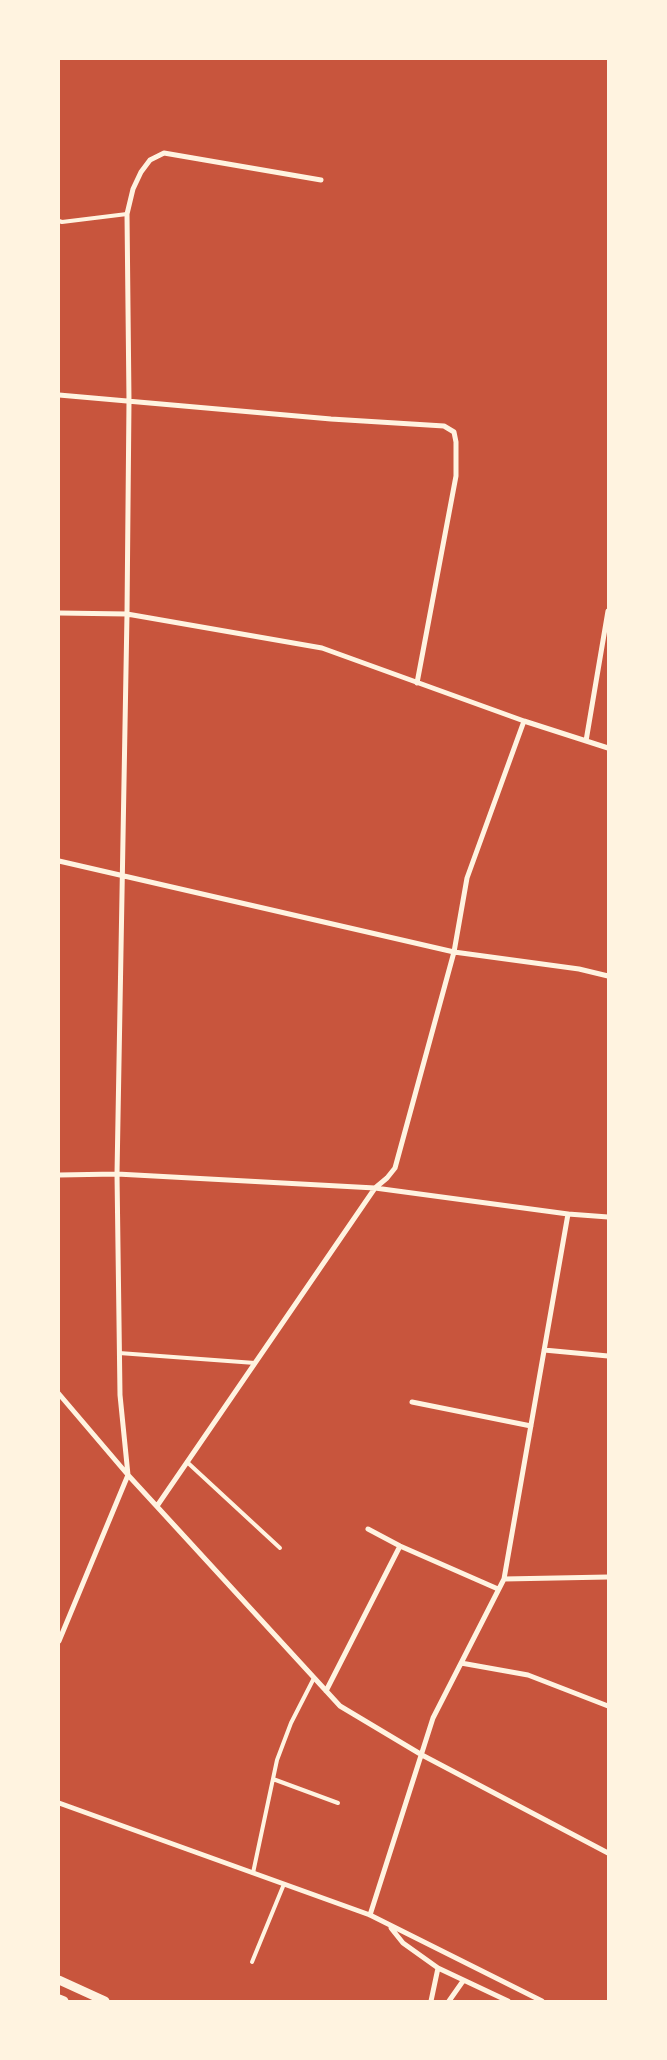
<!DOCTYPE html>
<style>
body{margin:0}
#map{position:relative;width:667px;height:2060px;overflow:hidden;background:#c8553d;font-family:"Source Serif 4",serif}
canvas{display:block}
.frame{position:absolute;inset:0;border:60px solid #fff3e0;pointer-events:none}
</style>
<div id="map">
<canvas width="667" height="2060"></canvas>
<div class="frame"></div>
</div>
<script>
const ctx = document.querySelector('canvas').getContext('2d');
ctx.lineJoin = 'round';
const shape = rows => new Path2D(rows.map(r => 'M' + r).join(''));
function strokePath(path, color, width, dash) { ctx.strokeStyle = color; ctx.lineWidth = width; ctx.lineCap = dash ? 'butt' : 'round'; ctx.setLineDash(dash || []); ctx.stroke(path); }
strokePath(shape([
 [59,221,62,222,127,214],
 [119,1353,255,1363],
 [187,1462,280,1548],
 [273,1779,338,1803],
 [253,1873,277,1760,291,1723,314,1678],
 [252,1962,284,1884]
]), '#fff3e0', 4);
strokePath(shape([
 [59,395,331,419,444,426,454,432,456,442,456,476,417,683],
 [59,613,127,614,322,648,524,721,608,748],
 [586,741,608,611],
 [59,861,454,952,579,969,608,976],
 [59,1175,117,1174,375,1188,568,1214,608,1217],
 [544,1350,608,1356],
 [59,1394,128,1475,340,1706,422,1755,608,1853],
 [412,1402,531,1426],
 [157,1506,375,1188,387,1178,395,1168,454,952,467,878,524,721],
 [368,1529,400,1546,498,1589],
 [504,1579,608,1577],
 [59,1641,128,1475,120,1395,117,1174,127,614,129,401,127,214,133,189,141,172,150,160,164,153,321,180],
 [461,1663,528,1675,608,1706],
 [326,1691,400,1546],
 [59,1803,370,1915,542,2001],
 [370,1915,433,1718,504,1579,568,1214],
 [391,1928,403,1943,438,1968,508,2001],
 [431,2001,438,1968],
 [449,2001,463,1981]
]), '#fff3e0', 5);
strokePath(shape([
 [59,1980,105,2001],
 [59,1999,64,2001]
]), '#fff3e0', 9);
</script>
